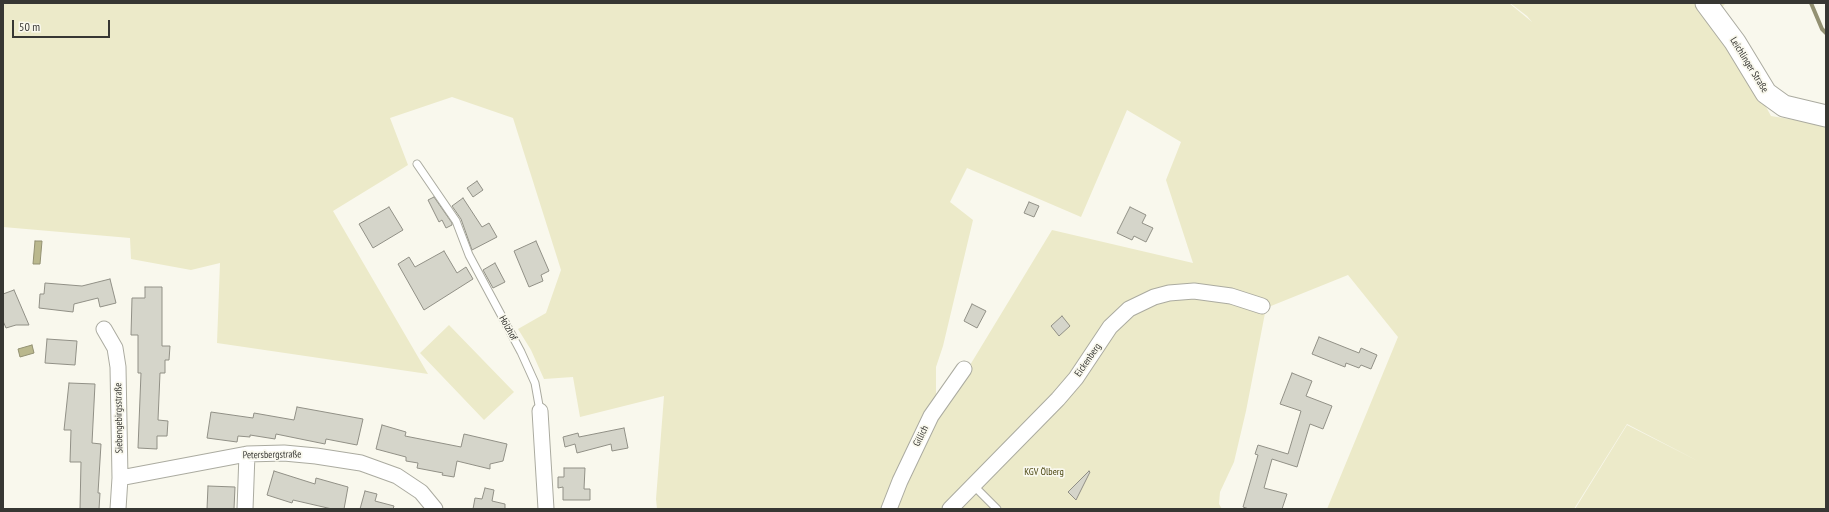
<!DOCTYPE html>
<meta charset="utf-8">
<style>
body{margin:0}
#map{position:relative;width:1829px;height:512px;overflow:hidden;background:#f9f8ed;font-family:"PT Sans Narrow",sans-serif}
canvas{display:block}
.frame{position:absolute;inset:0;border:4px solid #373733;pointer-events:none}
.scale{position:absolute;left:12px;top:20px;width:98px;height:18px;box-sizing:border-box;border:2px solid #373733;border-top:0;padding-left:5px;font-size:12px;line-height:14px;white-space:nowrap;color:#373733;-webkit-text-stroke:3px #f9f8ed;paint-order:stroke}
</style>
<div id="map">
<canvas width="1829" height="512"></canvas>
<div class="frame"></div>
<div class="scale">50 m</div>
</div>
<script>
const ctx = document.querySelector('canvas').getContext('2d');
ctx.lineJoin = 'round';
function fill(path, color) { ctx.fillStyle = color; ctx.fill(path, 'evenodd'); }
const shape = rows => new Path2D(rows.map(r => 'M' + r).join(''));
function strokePath(path, color, width, dash) { ctx.strokeStyle = color; ctx.lineWidth = width; ctx.lineCap = dash ? 'butt' : 'round'; ctx.setLineDash(dash || []); ctx.stroke(path); }
function write(font, color, halo, rows, align = 'center') {
  ctx.font = font + ' "PT Sans Narrow",sans-serif'; ctx.lineWidth = 3.5; ctx.setLineDash([]); ctx.textBaseline = 'middle'; ctx.strokeStyle = halo; ctx.fillStyle = color; for (const [text, x, y, turn = 0] of rows) {
    ctx.save(); ctx.translate(x, y); ctx.rotate((+turn || 0) * Math.PI / 180); ctx.textAlign = isNaN(turn) ? turn : align; if (halo) ctx.strokeText(text, 0, 0); ctx.fillText(text, 0, 0); ctx.restore();
  }
}
fill(shape([
 [3,3,1509,3,1532,22,1527,16,1510,3,1726,3,1710,20,1755,87,1771,116,1826,125,1826,509,1575,509,1627,425,1698,461,1627,424,1574,509,1327,509,1398,337,1348,275,1266,308,1246,411,1234,462,1220,492,1219,504,1222,509,657,509,656,499,664,396,580,417,573,377,544,379,531,350,518,329,546,313,561,270,513,118,452,97,390,118,408,165,333,211,428,374,217,343,220,263,191,270,131,259,130,238,3,227],
 [1127,110,1181,142,1166,180,1193,263,1052,230,964,375,936,409,936,367,943,346,973,220,950,202,967,168,1081,217],
 [449,325,514,392,484,420,420,353]
]), '#eceac9');
const water = shape([
 [35,241,42,241,40,264,33,264,35,241],
 [32,345,34,353,20,357,18,349,32,345]
]);
fill(water, '#bab88d');
strokePath(water, '#939172', 1);
strokePath(shape([
 [1811,3,1822,29,1826,33]
]), '#939172', 4);
const building = shape([
 [477,181,483,190,473,197,467,188,477,181],
 [434,197,452,223,452,225,446,228,442,220,439,222,428,200,434,197],
 [463,198,482,227,489,223,497,237,472,250,461,219,452,206,463,198],
 [1029,202,1039,206,1034,217,1024,213,1029,202],
 [389,207,403,230,373,248,359,224,389,207],
 [1130,207,1146,215,1142,223,1153,228,1146,242,1134,236,1132,240,1117,233,1130,207],
 [536,241,549,271,541,275,543,281,529,287,514,251,536,241],
 [444,251,457,273,466,267,473,279,424,310,398,264,409,257,415,267,444,251],
 [495,263,505,282,493,288,483,270,495,263],
 [110,279,116,303,100,307,98,298,74,304,73,312,39,308,40,294,44,294,45,283,82,286,110,279],
 [145,287,162,287,162,346,170,346,169,360,165,360,165,373,160,373,158,420,168,421,167,436,157,436,157,449,138,448,141,373,138,373,138,335,131,335,132,298,145,298,145,287],
 [14,290,29,325,16,325,6,328,3,321,3,294,14,290],
 [972,304,986,311,977,328,964,321,972,304],
 [1062,316,1070,326,1059,336,1051,326,1062,316],
 [1319,337,1359,353,1361,348,1377,355,1371,369,1361,365,1359,368,1346,363,1345,367,1312,354,1319,337],
 [47,339,77,341,75,365,45,363,47,339],
 [1292,373,1312,381,1306,396,1332,406,1323,429,1310,424,1297,467,1272,459,1264,488,1287,494,1282,509,1249,509,1243,507,1258,455,1255,454,1258,445,1288,454,1301,411,1280,404,1292,373],
 [69,383,95,384,92,443,101,444,98,493,100,493,99,509,80,509,81,462,70,462,71,430,64,430,69,383],
 [297,407,363,419,357,445,326,439,325,444,276,434,275,439,250,435,250,437,238,436,237,442,207,438,211,412,253,418,254,413,294,420,297,407],
 [382,425,406,432,405,436,461,447,464,434,507,444,503,461,490,464,490,469,457,461,454,477,442,475,443,473,417,468,418,463,406,461,406,457,376,449,382,425],
 [624,428,628,448,612,451,611,444,577,453,575,444,565,447,563,437,578,433,579,437,624,428],
 [564,468,585,468,584,489,590,489,590,500,563,500,563,487,558,488,558,477,564,477,564,468],
 [274,471,315,484,316,478,348,487,344,509,332,509,293,500,292,503,267,495,274,471],
 [1089,471,1090,472,1076,500,1068,492,1089,471],
 [208,486,235,487,234,509,207,509,208,486],
 [485,488,494,490,492,501,505,504,505,509,473,509,475,498,482,499,485,488],
 [365,491,377,494,375,501,394,506,393,509,360,509,365,491]
]);
fill(building, '#d5d5ca');
strokePath(building, '#919086', 1);
const lane = shape([
 [417,164,456,221,469,255,521,352,535,383,540,411],
 [973,485,997,509]
]);
const street = shape([
 [104,329,115,348,118,367,120,478,118,509],
 [540,411,546,509],
 [120,478,247,454,284,453,316,456,361,463,397,476,421,492,435,509],
 [245,509,247,454],
 [889,509,900,481,931,416,964,369],
 [950,509,1058,399,1076,378,1110,327,1129,309,1154,297,1169,293,1194,291,1231,296,1262,306]
]);
const secondary = shape([
 [1706,3,1735,42,1766,93,1784,106,1826,116]
]);
strokePath(lane, '#ababa0', 9);
strokePath(street, '#ababa0', 17);
strokePath(secondary, '#ababa0', 23);
strokePath(lane, '#fff', 7);
strokePath(street, '#fff', 15);
strokePath(secondary, '#fff', 21);
write('10px', '#373733', '#f9f8ed', [
 ["Leichlinger Straße",1749,65,58],
 ["Holzhof",508,328,61],
 ["Eickenberg",1088,360,-55],
 ["Siebengebirgsstraße",119,418,-91],
 ["Gillich",921,436,-64],
 ["Petersbergstraße",272,455,-1]
]);
write('10px', '#4b4712', '#f9f8ed', [
 ["KGV Ölberg",1044,472]
]);
</script>
